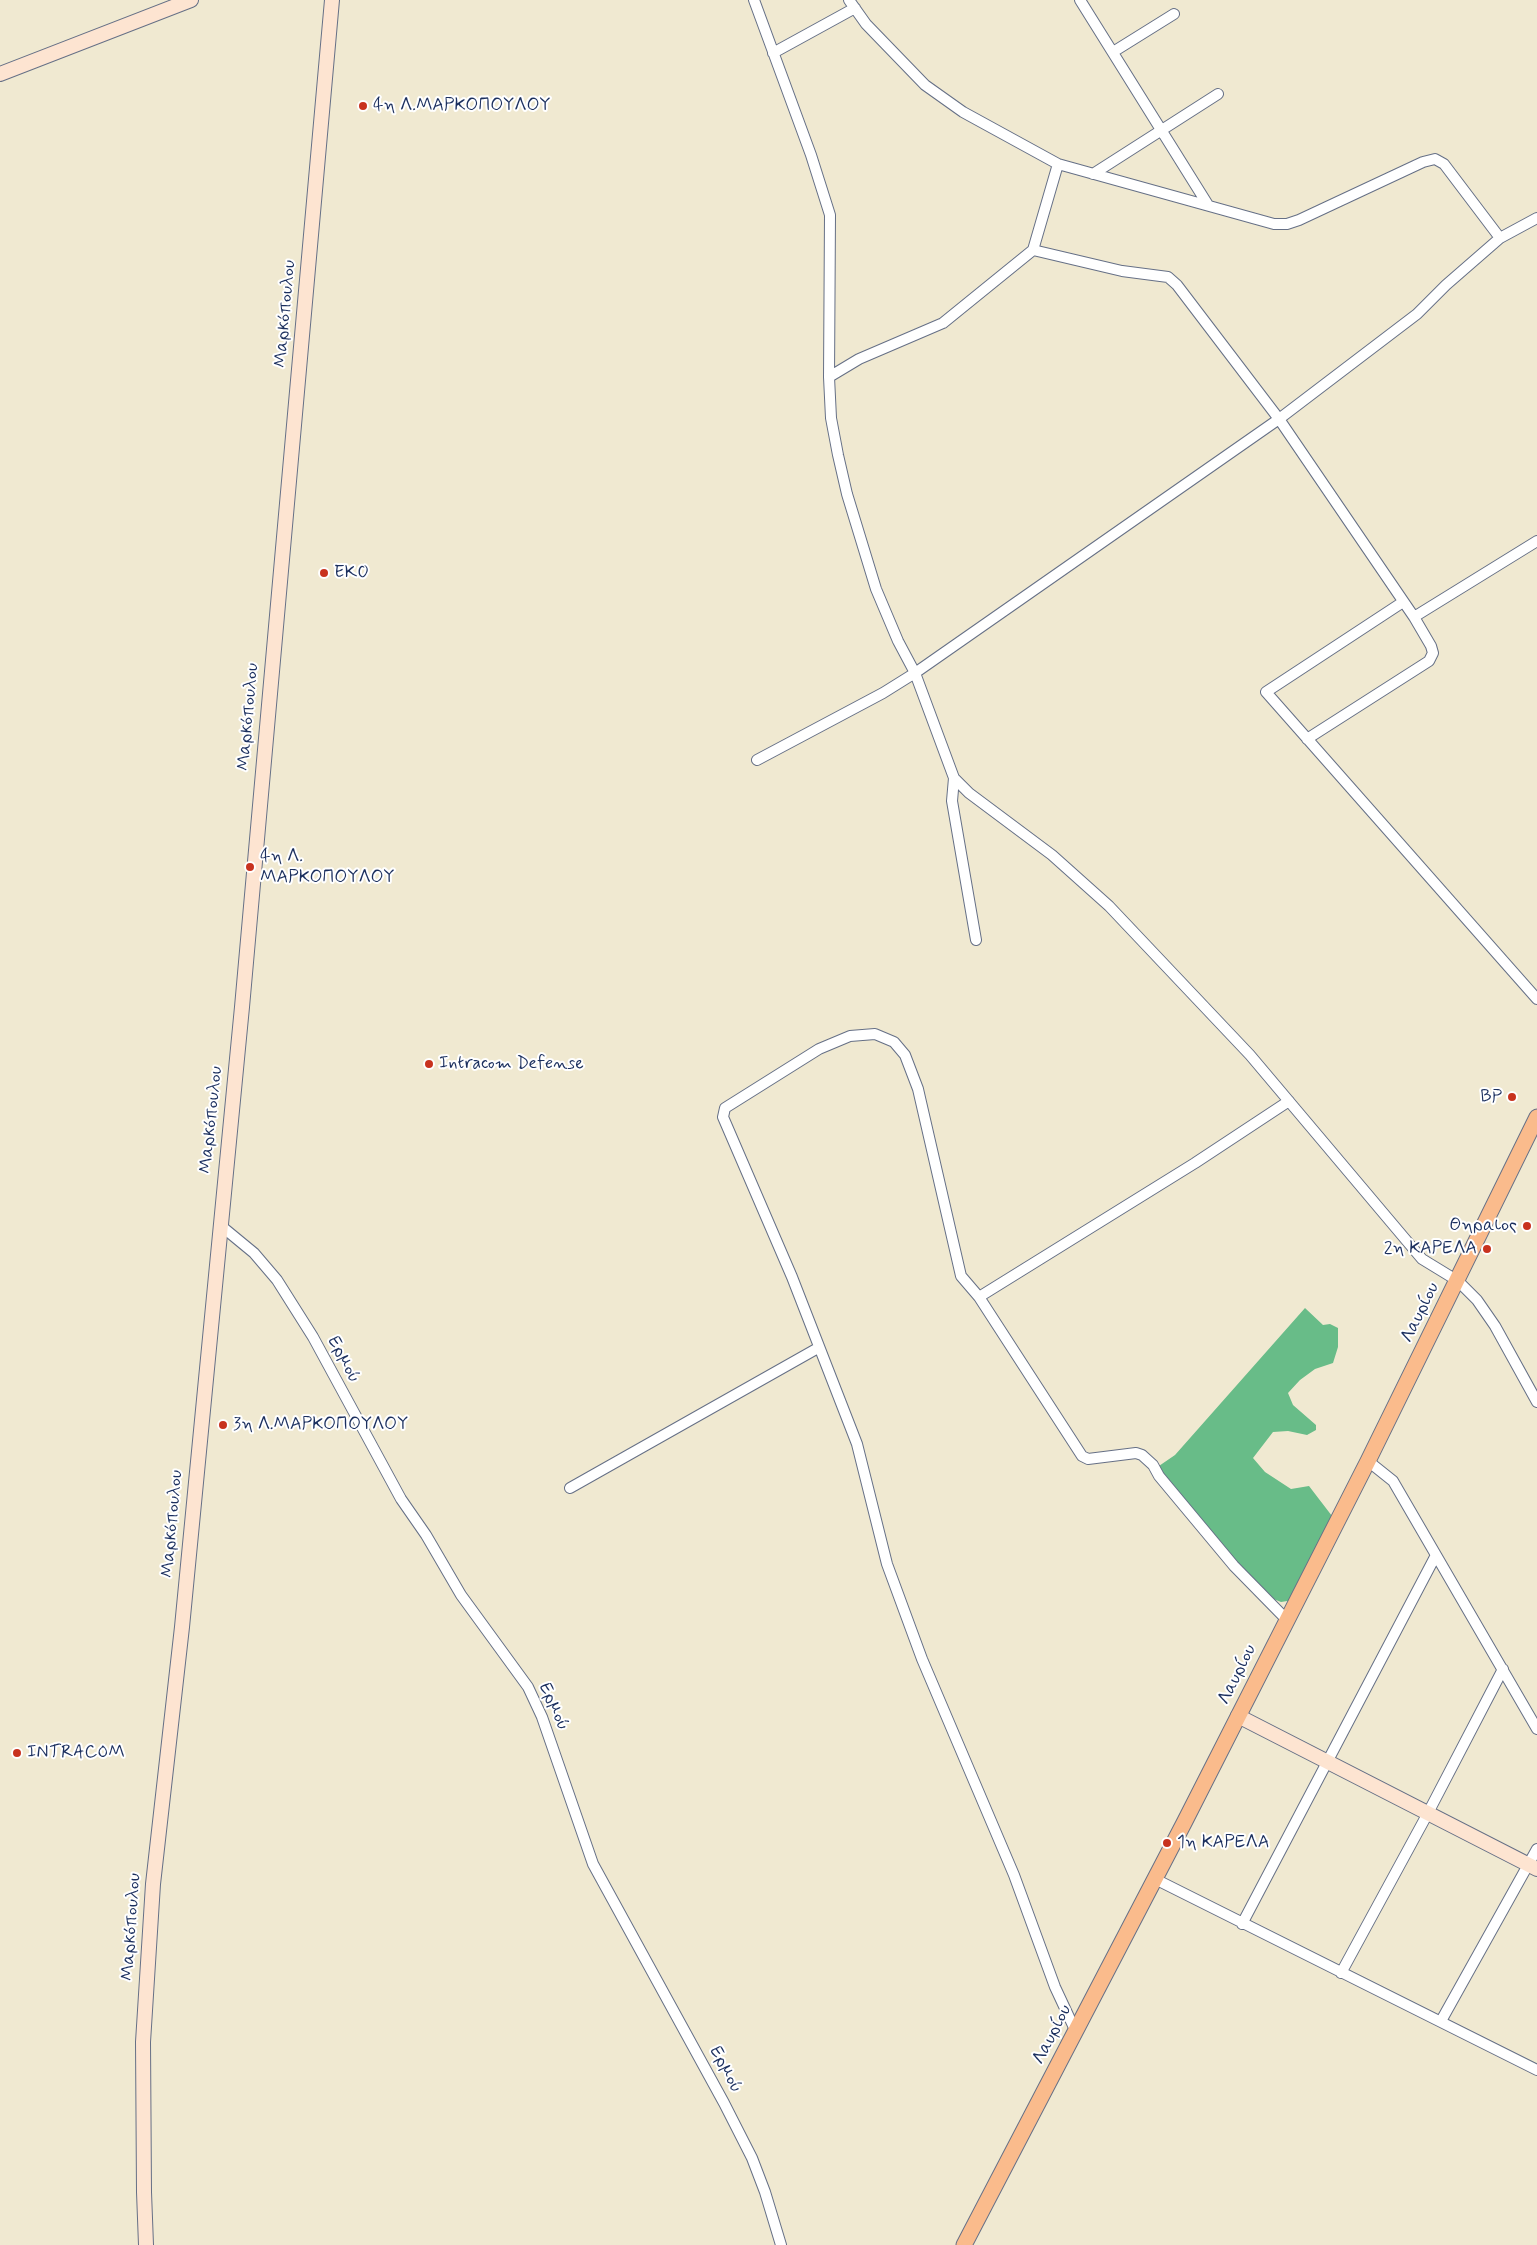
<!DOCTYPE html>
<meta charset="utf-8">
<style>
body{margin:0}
canvas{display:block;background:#f0e9d1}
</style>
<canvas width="1537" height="2245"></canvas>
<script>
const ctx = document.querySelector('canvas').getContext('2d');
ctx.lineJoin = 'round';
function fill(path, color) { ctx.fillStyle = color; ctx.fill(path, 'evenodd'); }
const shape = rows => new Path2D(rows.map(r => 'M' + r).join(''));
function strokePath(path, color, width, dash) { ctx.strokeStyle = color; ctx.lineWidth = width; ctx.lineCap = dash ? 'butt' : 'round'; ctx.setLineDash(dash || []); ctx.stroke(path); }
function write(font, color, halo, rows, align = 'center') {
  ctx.font = font + ' Mynerve,sans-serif'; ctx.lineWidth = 4; ctx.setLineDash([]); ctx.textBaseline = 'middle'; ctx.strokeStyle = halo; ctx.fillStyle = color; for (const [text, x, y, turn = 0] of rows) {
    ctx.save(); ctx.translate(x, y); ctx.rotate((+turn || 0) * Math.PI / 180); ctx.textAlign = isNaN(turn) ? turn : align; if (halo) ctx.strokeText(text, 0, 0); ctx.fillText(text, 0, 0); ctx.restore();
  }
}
fill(shape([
 [1305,1308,1323,1325,1330,1324,1338,1328,1338,1347,1333,1363,1315,1369,1300,1380,1288,1393,1293,1405,1316,1425,1316,1430,1307,1435,1288,1431,1273,1432,1253,1458,1265,1472,1291,1489,1309,1486,1332,1516,1294,1600,1281,1602,1266,1596,1156,1468,1175,1455]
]), '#68bc88');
const street = shape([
 [754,0,811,155,830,215,829,377],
 [849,0,866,24,925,85,963,112,1058,164,1274,224,1287,224,1299,220,1423,162,1435,159,1444,164,1500,238,1537,218],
 [1080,0,1208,205],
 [1113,52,1174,14],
 [773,53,855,8],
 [1058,164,1033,250,943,323,859,359,829,377,831,418,838,455,847,494,876,589,898,641,915,673,954,778,969,793,1052,855,1109,906,1250,1055,1422,1259,1458,1281,1477,1300,1495,1326,1537,1402],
 [1093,174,1218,94],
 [1033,250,1122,271,1168,277,1177,285,1279,419,1414,617,1431,646,1433,653,1429,661,1307,739],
 [1403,602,1266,692,1537,999],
 [1414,617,1537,541],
 [757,760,883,693,915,673,1279,419,1417,314,1446,285,1500,238],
 [954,778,952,801,976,940],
 [220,1225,254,1253,277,1280,313,1337,401,1499,426,1535,461,1595,528,1687,542,1717,593,1864,724,2103,752,2158,765,2192,781,2245],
 [979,1297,961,1276,918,1089,905,1055,894,1042,875,1034,850,1036,819,1049,725,1108,723,1117,792,1277,857,1444,887,1564,922,1659,1014,1875,1055,1987,1076,2032],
 [1368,1461,1393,1481,1537,1729],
 [570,1488,818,1348],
 [1286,1619,1234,1566,1159,1476,1153,1465,1142,1455,1136,1453,1088,1459,1082,1456,979,1297,1195,1163,1289,1101],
 [1155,1879,1537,2070],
 [1242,1924,1436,1555],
 [1341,1973,1428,1813,1503,1669],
 [1441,2021,1537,1849]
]);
const secondary = shape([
 [0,74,191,0],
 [1238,1716,1537,1869],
 [146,2245,144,2192,143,2042,153,1884,182,1627,242,1007,332,0]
]);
const primary = shape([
 [964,2245,1184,1823,1368,1461,1537,1117]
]);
strokePath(street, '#667086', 12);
strokePath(secondary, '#667086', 16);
strokePath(primary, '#667086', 17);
strokePath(street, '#fff', 10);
strokePath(secondary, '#fde4d1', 14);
strokePath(primary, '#fabb8c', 15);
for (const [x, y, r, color] of [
 [363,106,5,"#c8321e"],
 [324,573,5,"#c8321e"],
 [250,867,5,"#c8321e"],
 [429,1064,5,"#c8321e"],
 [1512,1097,5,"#c8321e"],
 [1527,1226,5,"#c8321e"],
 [1487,1249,5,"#c8321e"],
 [223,1425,5,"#c8321e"],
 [17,1753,5,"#c8321e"],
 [1167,1843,5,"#c8321e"]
]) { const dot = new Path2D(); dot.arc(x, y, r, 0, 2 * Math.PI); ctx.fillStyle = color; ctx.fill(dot); strokePath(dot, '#fff', 2); }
write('18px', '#1b2f5e', '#fff', [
 ["4η Λ.ΜΑΡΚΟΠΟΥΛΟΥ",373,106],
 ["EKO",334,573],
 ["4η Λ.",260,857],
 ["ΜΑΡΚΟΠΟΥΛΟΥ",260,878],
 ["Intracom Defense",439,1064],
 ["BP",1502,1097,"right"],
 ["Θηραιος",1517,1226,"right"],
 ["2η ΚΑΡΕΛΑ",1477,1249,"right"],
 ["3η Λ.ΜΑΡΚΟΠΟΥΛΟΥ",233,1425],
 ["INTRACOM",27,1753],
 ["1η ΚΑΡΕΛΑ",1177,1843]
], 'left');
write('18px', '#1b2f5e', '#fff', [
 ["Μαρκόπουλου",286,314,-85],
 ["Μαρκόπουλου",249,717,-85],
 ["Μαρκόπουλου",212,1120,-84],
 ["Λαυρίου",1421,1313,-64],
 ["Ερμού",343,1360,62],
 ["Μαρκόπουλου",173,1524,-85],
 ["Λαυρίου",1238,1675,-64],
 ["Ερμού",553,1707,66],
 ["Μαρκόπουλου",132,1927,-86],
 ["Λαυρίου",1053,2035,-63],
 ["Ερμού",725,2070,62]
]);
</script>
